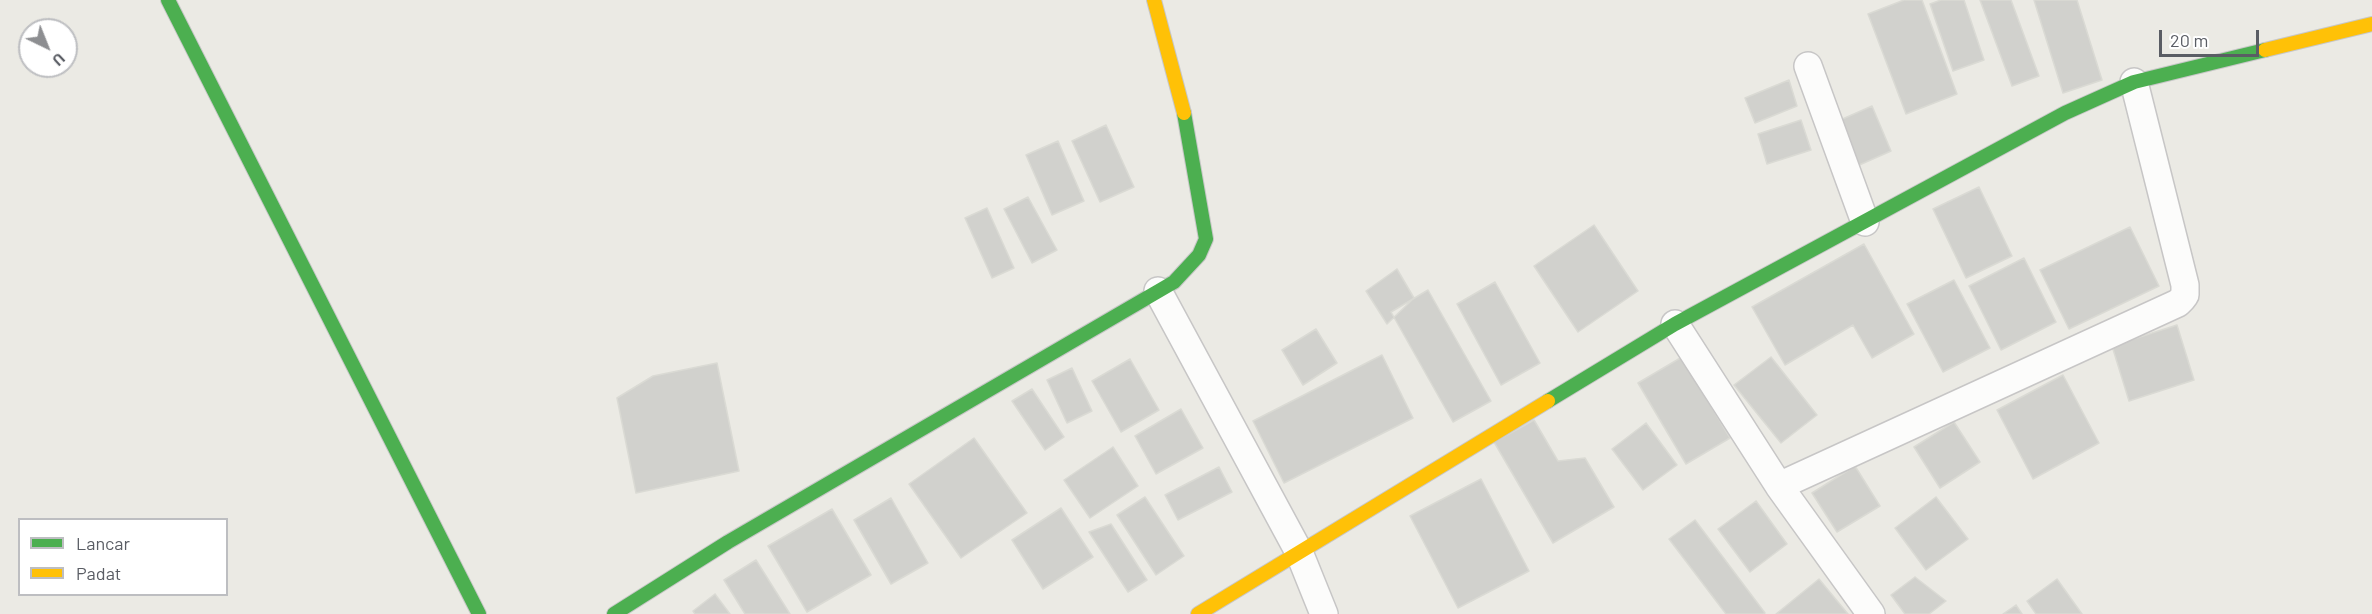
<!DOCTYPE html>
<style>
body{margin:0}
#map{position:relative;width:2372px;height:614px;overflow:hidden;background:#ebeae4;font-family:Barlow,sans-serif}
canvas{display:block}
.legend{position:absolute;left:18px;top:518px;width:210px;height:78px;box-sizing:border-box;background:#fff;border:2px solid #bdbec1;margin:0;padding:8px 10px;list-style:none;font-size:18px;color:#5a5d64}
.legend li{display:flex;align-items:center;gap:12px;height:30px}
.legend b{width:30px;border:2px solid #bdbec1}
.north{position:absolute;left:18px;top:18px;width:60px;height:60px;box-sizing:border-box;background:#fff;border:2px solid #bdbec1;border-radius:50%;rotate:137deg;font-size:16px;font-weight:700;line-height:24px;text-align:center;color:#5a5d64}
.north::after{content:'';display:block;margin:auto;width:21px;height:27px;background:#8d8e91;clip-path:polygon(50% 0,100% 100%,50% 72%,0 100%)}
.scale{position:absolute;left:2159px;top:30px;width:100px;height:27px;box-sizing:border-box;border:3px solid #5a5d64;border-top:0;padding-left:8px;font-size:18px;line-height:21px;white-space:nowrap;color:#5a5d64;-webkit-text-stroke:4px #fff;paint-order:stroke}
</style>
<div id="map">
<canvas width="2372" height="614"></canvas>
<ul class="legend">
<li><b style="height:8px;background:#4caf50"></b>Lancar</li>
<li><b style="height:8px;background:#ffc107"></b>Padat</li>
</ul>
<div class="north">U</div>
<div class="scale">20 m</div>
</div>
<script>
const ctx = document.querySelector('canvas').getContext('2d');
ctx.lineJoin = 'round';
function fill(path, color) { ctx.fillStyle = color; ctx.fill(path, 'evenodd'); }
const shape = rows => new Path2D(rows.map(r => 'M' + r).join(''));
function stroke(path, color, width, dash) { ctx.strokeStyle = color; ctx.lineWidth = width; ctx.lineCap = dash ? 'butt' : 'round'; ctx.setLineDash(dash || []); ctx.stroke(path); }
const building = shape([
 [1904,0,1922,0,1957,94,1906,114,1868,14,1904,0],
 [1941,0,1964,0,1984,60,1953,71,1930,4,1941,0],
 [1980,0,2011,0,2039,76,2012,86,1980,0],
 [2034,0,2077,0,2102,80,2063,93,2034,0],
 [1789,80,1797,106,1755,123,1745,98,1789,80],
 [1872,106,1891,151,1857,166,1838,121,1872,106],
 [1801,120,1811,150,1767,164,1758,134,1801,120],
 [1106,125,1134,187,1100,202,1072,141,1106,125],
 [1058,141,1084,201,1052,215,1026,155,1058,141],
 [1979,187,2012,256,1966,278,1933,209,1979,187],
 [1028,197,1057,250,1032,263,1004,209,1028,197],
 [987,208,1014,268,992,278,965,218,987,208],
 [1594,225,1638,291,1578,332,1534,266,1594,225],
 [2130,227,2159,286,2069,329,2040,270,2130,227],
 [1864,244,1914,334,1872,358,1853,325,1785,365,1752,307,1864,244],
 [2024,258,2056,322,2001,350,1969,286,2024,258],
 [1397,269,1414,298,1387,324,1366,291,1397,269],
 [1954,280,1990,348,1943,372,1907,304,1954,280],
 [1495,282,1540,363,1501,385,1457,304,1495,282],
 [1428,290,1491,401,1453,422,1391,312,1428,290],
 [2177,325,2194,380,2129,401,2112,346,2177,325],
 [1316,329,1337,363,1303,385,1282,350,1316,329],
 [1382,355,1413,418,1284,483,1253,421,1382,355],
 [1682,357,1730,438,1686,464,1638,383,1682,357],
 [1771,357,1817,415,1781,443,1734,385,1771,357],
 [1130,359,1159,410,1121,432,1092,381,1130,359],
 [717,363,739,471,636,493,617,398,653,376,717,363],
 [1072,368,1092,411,1067,423,1047,380,1072,368],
 [2063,375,2099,443,2033,479,1997,410,2063,375],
 [1032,389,1064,437,1045,450,1012,401,1032,389],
 [1181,409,1203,448,1156,474,1135,436,1181,409],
 [1534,420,1558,461,1585,458,1614,507,1553,543,1494,442,1534,420],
 [1954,422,1980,462,1940,488,1914,447,1954,422],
 [1646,423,1677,465,1643,490,1612,449,1646,423],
 [974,438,1027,513,961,558,909,484,974,438],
 [1113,447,1138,486,1090,518,1064,480,1113,447],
 [1855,466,1880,506,1837,532,1812,493,1855,466],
 [1219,467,1232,492,1178,520,1165,495,1219,467],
 [1481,479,1529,571,1458,608,1410,516,1481,479],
 [1145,497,1184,556,1156,575,1117,515,1145,497],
 [1936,497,1968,539,1926,570,1895,528,1936,497],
 [891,498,928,563,891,584,854,520,891,498],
 [1756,501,1787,544,1750,572,1718,529,1756,501],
 [1061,508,1093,557,1043,589,1012,540,1061,508],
 [832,509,871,575,807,612,768,546,832,509],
 [1695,520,1765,613,1763,614,1726,614,1669,539,1695,520],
 [1111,524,1147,580,1128,592,1089,532,1111,524],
 [756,560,790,614,745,614,724,580,756,560],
 [1915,577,1946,601,1929,614,1905,614,1891,595,1915,577],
 [1819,579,1848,614,1776,614,1819,579],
 [2057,579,2082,614,2036,614,2027,601,2057,579],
 [715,594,730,614,695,614,693,611,715,594],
 [2016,605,2022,614,2003,614,2016,605]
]);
fill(building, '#d1d1cd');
stroke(building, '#dadad4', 1.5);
const street = shape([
 [1808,66,1865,222],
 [1158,291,1299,552,1324,614],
 [1675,324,1779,486,1871,614],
 [1779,486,2178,303,2182,299,2185,295,2185,285,2134,82]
]);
const fast = shape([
 [168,0,479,614],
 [1548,401,1675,324,2065,113,2134,82,2265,50],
 [614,614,728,542,1174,282,1199,255,1206,239,1184,113]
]);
const slow = shape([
 [1154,0,1184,113],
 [2265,50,2372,24],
 [1198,614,1548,401]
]);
stroke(street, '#c7c6c6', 30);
stroke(fast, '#c7c7c7', 16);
stroke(slow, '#c7c7c7', 16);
stroke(street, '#fcfcfb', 27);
stroke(fast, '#4caf50', 14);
stroke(slow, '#ffc107', 14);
</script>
